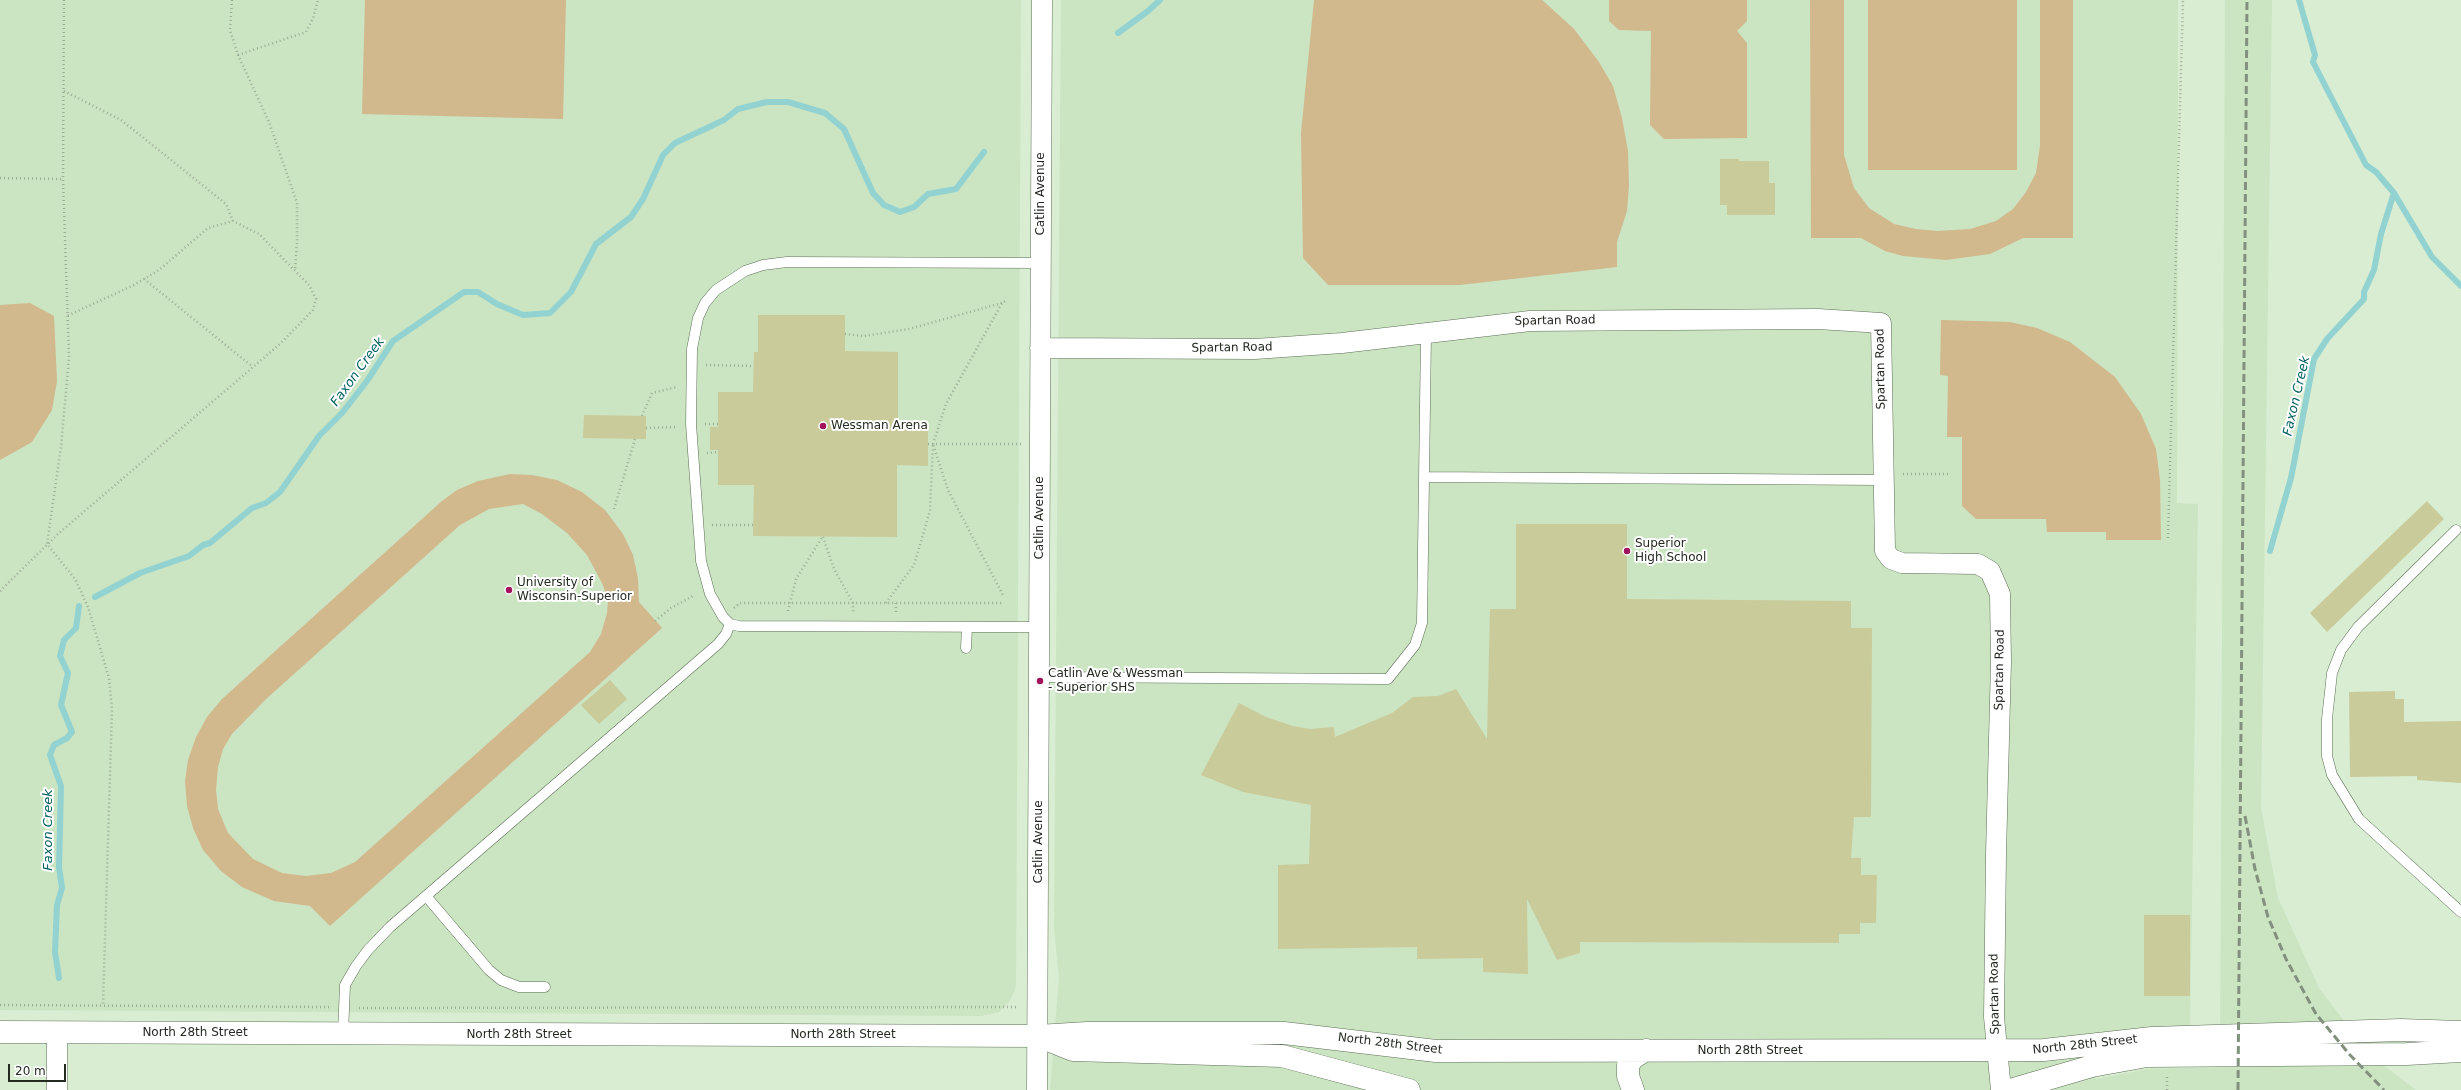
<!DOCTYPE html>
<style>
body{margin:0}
#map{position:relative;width:2461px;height:1090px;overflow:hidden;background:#d8edd1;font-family:"DejaVu Sans",sans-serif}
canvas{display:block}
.scale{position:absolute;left:8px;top:1064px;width:58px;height:18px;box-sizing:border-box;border:2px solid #232b20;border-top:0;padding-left:5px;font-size:12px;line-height:14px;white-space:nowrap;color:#232b20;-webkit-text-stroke:3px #fff;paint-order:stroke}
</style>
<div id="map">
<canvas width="2461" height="1090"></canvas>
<div class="scale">20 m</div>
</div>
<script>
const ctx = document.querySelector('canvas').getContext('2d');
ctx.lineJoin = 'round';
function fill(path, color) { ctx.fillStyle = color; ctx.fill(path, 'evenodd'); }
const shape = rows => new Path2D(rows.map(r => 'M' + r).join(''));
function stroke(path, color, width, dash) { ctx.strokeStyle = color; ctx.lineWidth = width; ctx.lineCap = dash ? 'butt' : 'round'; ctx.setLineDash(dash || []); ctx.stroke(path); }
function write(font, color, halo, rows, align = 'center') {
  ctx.font = font + ' "DejaVu Sans",sans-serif'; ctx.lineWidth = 4; ctx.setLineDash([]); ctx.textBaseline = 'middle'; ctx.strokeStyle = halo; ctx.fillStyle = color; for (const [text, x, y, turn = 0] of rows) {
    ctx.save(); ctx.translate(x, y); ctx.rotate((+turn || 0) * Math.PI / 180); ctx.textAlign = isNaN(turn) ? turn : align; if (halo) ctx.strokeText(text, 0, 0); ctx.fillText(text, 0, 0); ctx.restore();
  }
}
fill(shape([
 [0,0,1021,0,1016,982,1015,990,1009,1002,999,1012,982,1016,0,1010],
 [1061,0,2178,0,2177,503,2198,504,2190,1029,2096,1039,2096,1079,2147,1069,2220,1067,2225,0,2272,0,2261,808,2278,898,2319,988,2370,1055,2416,1090,1050,1090,1059,978,1054,928]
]), '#cbe4c2');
fill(shape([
 [365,0,566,0,563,119,362,114],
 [1314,0,1542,0,1551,8,1574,29,1599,62,1613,86,1622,118,1628,151,1629,185,1627,211,1617,242,1617,267,1460,285,1328,285,1303,258,1301,133],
 [1609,0,1747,0,1747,21,1737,31,1747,43,1747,138,1664,139,1650,125,1651,31,1619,30,1609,21],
 [1810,0,1844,0,1844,155,1854,188,1869,208,1894,224,1916,229,1937,231,1970,229,1996,221,2013,209,2026,192,2036,173,2040,146,2040,0,2073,0,2073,238,2023,238,1990,254,1946,260,1903,256,1885,251,1861,238,1811,238],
 [1868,0,2017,0,2017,170,1868,170],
 [30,303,54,316,57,381,52,410,32,442,0,460,0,305],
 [1941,320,2010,322,2037,328,2070,342,2115,377,2141,414,2156,449,2160,480,2161,540,2106,540,2106,532,2047,532,2046,519,1976,519,1962,506,1962,437,1947,437,1948,376,1940,375],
 [510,474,532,475,557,480,582,492,605,510,623,534,633,555,638,578,639,602,662,628,330,926,310,906,274,901,242,887,221,871,203,850,193,828,187,806,185,781,188,760,196,737,207,717,222,699,442,501,457,490,478,481],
 [523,504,542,514,567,533,587,555,603,585,608,601,607,613,601,634,590,652,355,862,331,873,306,876,282,873,253,859,228,833,218,809,216,790,218,767,223,749,232,734,265,700,460,525,489,509]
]), '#d2b88d');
stroke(shape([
 [2299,0,2315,55,2313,62,2366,165,2376,172,2394,193,2432,257,2461,286],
 [1118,33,1148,11,1160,0],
 [2270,551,2291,478,2314,359,2327,339,2364,299,2364,292,2374,270,2381,234,2394,193],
 [95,597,140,573,189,556,203,545,210,543,252,508,266,503,280,492,319,436,342,413,367,381,393,341,464,292,478,292,497,304,523,315,550,313,571,292,596,244,631,217,643,199,663,155,675,143,724,120,738,109,767,102,788,102,825,113,844,129,873,193,884,205,900,212,914,207,928,194,956,189,984,152],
 [59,978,55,952,57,905,62,888,59,867,61,786,50,755,54,745,67,738,72,732,61,705,68,673,60,656,64,640,76,628,79,606]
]), '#92d2d1', 6);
fill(shape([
 [1720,159,1739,159,1739,161,1769,161,1769,183,1775,183,1775,215,1727,215,1727,205,1720,205],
 [758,315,845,315,845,351,898,352,898,424,928,424,928,466,897,465,897,537,753,536,754,485,718,485,718,450,710,450,710,427,718,427,718,392,753,392,754,352,758,352],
 [584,415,646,416,646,439,583,438],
 [2427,501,2444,519,2327,632,2310,613],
 [1516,524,1627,524,1627,599,1851,601,1851,628,1872,628,1871,817,1854,817,1851,858,1861,858,1861,875,1877,875,1876,923,1860,923,1860,934,1839,934,1839,943,1580,942,1580,953,1557,960,1527,899,1528,974,1483,972,1483,958,1417,959,1417,947,1278,949,1278,865,1309,864,1311,805,1243,792,1201,775,1239,703,1266,717,1293,726,1310,729,1334,727,1335,737,1392,713,1413,697,1438,696,1456,689,1487,739,1490,609,1516,609],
 [610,680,627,699,599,724,581,705],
 [2395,691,2395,699,2404,699,2404,722,2461,721,2461,783,2417,780,2417,776,2350,777,2349,692],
 [2144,915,2190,915,2190,996,2144,996]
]), '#cacb9a');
const service = shape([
 [1424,477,1882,480],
 [2456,530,2358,627,2341,650,2332,673,2327,719,2327,756,2332,775,2359,819,2461,912],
 [1040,627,739,626,730,624,723,617,710,594,701,561,691,424,692,349,698,318,705,303,716,290,745,271,763,265,787,262,1041,263],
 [966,648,967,627],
 [1040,677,1388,679,1415,645,1422,623,1426,334],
 [426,896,489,970,501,980,519,987,545,987],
 [343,1034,345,985,356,966,368,950,390,927,718,644,726,634,730,624]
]);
const minor = shape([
 [1040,348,1255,349,1342,343,1530,321,1818,319,1881,323,1885,551,1891,559,1902,563,1978,564,1990,571,2000,594,2001,662,1996,854,1994,1017,2001,1090],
 [57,1033,57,1090],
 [1037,1090,1042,0]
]);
const secondary = shape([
 [0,1032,1038,1036,1087,1033,1284,1033,1436,1051,2044,1050,2152,1038,2401,1030,2461,1032],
 [1043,1038,1073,1050,1282,1056,1409,1090],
 [1633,1090,1628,1076,1628,1065,1633,1058,1646,1050],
 [2010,1090,2092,1066,2147,1056,2407,1054,2461,1051]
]);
stroke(service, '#5d6f56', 11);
stroke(minor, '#5d6f56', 21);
stroke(secondary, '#5d6f56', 23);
stroke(shape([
 [64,0,63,179,69,358,61,447,47,544,75,579,88,607,109,678,112,709,103,1005],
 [232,0,230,30,238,55,269,122,297,203,297,243,295,270],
 [238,55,306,32,313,18,318,0],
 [64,91,121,120,226,204,233,221],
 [0,178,63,179],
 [144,279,253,367],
 [845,334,864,336,909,329,1002,303],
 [706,365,754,366],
 [642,416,652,393,677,387],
 [705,424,719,424],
 [646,428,678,427],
 [928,444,1021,444],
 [933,444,946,404,1002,303,1007,300],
 [707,453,718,452],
 [1903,474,1950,474],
 [614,509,635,439],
 [712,525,753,525],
 [823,537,834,569,853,603,853,613],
 [2168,538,2183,0],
 [0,591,59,533,280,344,313,310,316,299,309,285,259,234,233,221,208,228,159,270,134,285,67,316],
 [886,603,914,565,922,538,930,510,933,444,948,490,1004,597],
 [896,603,896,613],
 [734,608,740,603,1004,603],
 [788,611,796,579,823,536],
 [655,621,671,608,695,595],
 [0,1005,330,1007],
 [359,1008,1018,1007],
 [2167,1090,2167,1076]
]), '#9cad97', 2.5, [1, 3]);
stroke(service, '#fff', 10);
stroke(minor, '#fff', 20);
stroke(secondary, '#fff', 22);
stroke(shape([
 [2245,816,2255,869,2268,917,2286,959,2316,1014,2350,1055,2384,1090],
 [2238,1090,2247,0]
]), '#82917d', 3, [8, 4]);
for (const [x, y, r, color] of [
 [823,426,4,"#a1145d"],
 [1627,551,4,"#a1145d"],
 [509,590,4,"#a1145d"],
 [1040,681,4,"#a1145d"]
]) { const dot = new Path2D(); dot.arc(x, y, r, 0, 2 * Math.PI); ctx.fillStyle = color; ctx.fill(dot); stroke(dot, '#fff', 1.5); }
write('12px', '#232b20', '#fff', [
 ["Catlin Avenue",1041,194,-90],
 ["Spartan Road",1555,321,-1],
 ["Spartan Road",1232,348,-1],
 ["Spartan Road",1881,369,-91],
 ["Catlin Avenue",1040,518,-90],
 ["Spartan Road",2000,670,-89],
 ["Catlin Avenue",1039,842,-90],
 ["Spartan Road",1995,994,-91],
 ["North 28th Street",195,1033],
 ["North 28th Street",519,1035],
 ["North 28th Street",843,1035],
 ["North 28th Street",1390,1044,7],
 ["North 28th Street",2085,1045,-6],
 ["North 28th Street",1750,1051]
]);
write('12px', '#232b20', '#fff', [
 ["Wessman Arena",831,426],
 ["Superior",1635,544],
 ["High School",1635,558],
 ["University of",517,583],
 ["Wisconsin-Superior",517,597],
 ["Catlin Ave & Wessman",1048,674],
 ["- Superior SHS",1048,688]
], 'left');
write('italic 13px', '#016160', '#fff', [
 ["Faxon Creek",358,372,-54],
 ["Faxon Creek",2297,396,-77],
 ["Faxon Creek",49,830,-90]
]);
</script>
